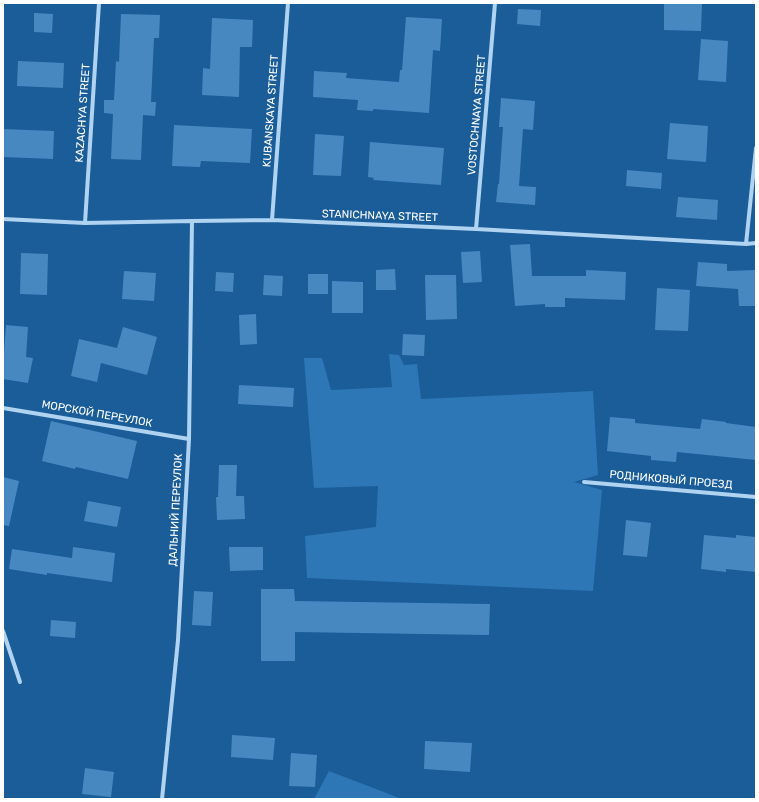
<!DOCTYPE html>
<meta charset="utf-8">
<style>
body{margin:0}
#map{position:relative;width:759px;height:802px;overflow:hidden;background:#1a5d99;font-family:Rubik,sans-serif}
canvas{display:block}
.frame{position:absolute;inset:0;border:4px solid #fff;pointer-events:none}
</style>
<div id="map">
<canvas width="759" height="802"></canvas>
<div class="frame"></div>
</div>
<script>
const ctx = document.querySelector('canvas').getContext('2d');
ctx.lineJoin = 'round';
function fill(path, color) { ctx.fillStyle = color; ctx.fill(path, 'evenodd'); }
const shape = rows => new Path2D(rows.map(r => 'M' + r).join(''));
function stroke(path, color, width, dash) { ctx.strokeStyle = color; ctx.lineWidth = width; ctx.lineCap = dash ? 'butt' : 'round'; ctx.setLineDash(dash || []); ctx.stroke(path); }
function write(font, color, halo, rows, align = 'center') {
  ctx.font = font + ' Rubik,sans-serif'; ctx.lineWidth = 4; ctx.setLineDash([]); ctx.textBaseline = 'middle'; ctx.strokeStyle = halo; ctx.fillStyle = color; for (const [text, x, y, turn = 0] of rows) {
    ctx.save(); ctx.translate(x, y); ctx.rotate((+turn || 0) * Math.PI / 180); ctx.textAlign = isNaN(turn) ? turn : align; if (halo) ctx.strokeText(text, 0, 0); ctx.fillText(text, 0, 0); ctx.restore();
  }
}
fill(shape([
 [389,354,399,355,404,365,417,364,421,399,593,391,598,475,574,482,602,490,593,591,307,578,305,536,376,527,378,486,314,488,304,358,322,358,331,390,392,387],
 [329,771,402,799,314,799]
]), '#2d77b6');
fill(shape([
 [664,3,702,3,701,31,664,30],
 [518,9,541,10,540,26,517,24],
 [34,13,53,14,52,33,34,32],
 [121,14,160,15,159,38,154,38,151,102,156,102,155,116,143,115,141,160,111,159,113,114,104,113,104,100,114,100,116,61,119,62],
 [406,17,442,19,440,51,433,50,429,113,373,109,373,111,357,110,358,100,313,97,314,71,347,73,346,78,399,82,400,70,402,70],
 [212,18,253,20,252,47,240,47,239,97,202,95,203,68,210,69],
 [701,39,728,41,726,82,698,80],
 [18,61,64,63,63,88,17,86],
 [501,98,535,101,533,130,523,129,519,186,536,187,535,205,496,202,498,184,499,184,503,127,499,127],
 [670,123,708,126,706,162,667,159],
 [174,125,252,129,250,163,201,161,200,167,172,166],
 [3,129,54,131,53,159,3,157],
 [315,134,344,136,341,176,313,175],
 [370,142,444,148,441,185,373,180,374,178,368,177],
 [627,170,662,173,661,189,626,186],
 [678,197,718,200,717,220,676,217],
 [530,244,532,276,586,276,586,270,626,272,625,300,565,298,565,307,545,307,545,304,515,306,510,245],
 [480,251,482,282,463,283,461,252],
 [21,253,48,254,47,295,20,294],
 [698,262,727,264,727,271,756,270,756,306,739,306,738,289,696,286],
 [395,269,396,290,376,290,376,270],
 [124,271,156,273,154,301,122,299],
 [216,272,234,273,233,292,215,291],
 [308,274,328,274,328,294,308,294],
 [264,275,283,276,282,296,263,295],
 [425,275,456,275,457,319,426,320],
 [332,281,363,282,363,313,332,313],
 [657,288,690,290,688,331,655,330],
 [256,314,257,344,240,345,239,315],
 [6,325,28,327,26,357,33,358,28,383,3,379,3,352,4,353],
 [123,327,157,337,147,375,101,363,97,382,71,376,79,339,117,348],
 [403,334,425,335,424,356,402,355],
 [239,385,294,388,293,407,238,404],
 [610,417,635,419,635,423,700,429,702,419,726,422,726,423,756,427,756,460,677,452,676,462,651,460,651,456,607,451],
 [51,421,137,441,128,479,76,467,75,469,42,461],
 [219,465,237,465,236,496,244,496,245,519,217,520,216,497,218,497],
 [3,477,19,481,9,526,3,525],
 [88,501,121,507,117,527,84,521],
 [626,520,651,523,647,557,623,555],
 [704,535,736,538,736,535,756,537,756,572,726,569,726,572,701,569],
 [73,547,115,553,112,582,47,573,47,575,9,569,12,549,72,558],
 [229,547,263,547,263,570,230,571],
 [261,589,294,589,295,601,490,604,489,635,295,632,295,661,261,661],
 [194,591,213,592,211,626,192,625],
 [51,620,76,622,75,638,50,636],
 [232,735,275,738,273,760,231,757],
 [425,741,472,743,470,772,424,769],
 [291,753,317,755,315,787,289,786],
 [85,768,114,772,111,797,82,794]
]), '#4788c1');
stroke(shape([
 [3,219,85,223,192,221,272,220,476,229,746,244,756,243],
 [272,220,288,3],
 [85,223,99,3],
 [476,229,495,3],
 [746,244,756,148],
 [3,408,189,439],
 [584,482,756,497],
 [3,631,20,682],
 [162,799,178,640,189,439,192,221]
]), '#afd3f1', 4);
write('11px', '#fff', '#1a5d99', [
 ["KUBANSKAYA STREET",271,111,-86],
 ["KAZACHYA STREET",83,113,-86],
 ["VOSTOCHNAYA STREET",477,115,-85],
 ["STANICHNAYA STREET",380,216,2],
 ["МОРСКОЙ ПЕРЕУЛОК",97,414,10],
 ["РОДНИКОВЫЙ ПРОЕЗД",671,480,5],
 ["ДАЛЬНИЙ ПЕРЕУЛОК",176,510,-87]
]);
</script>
